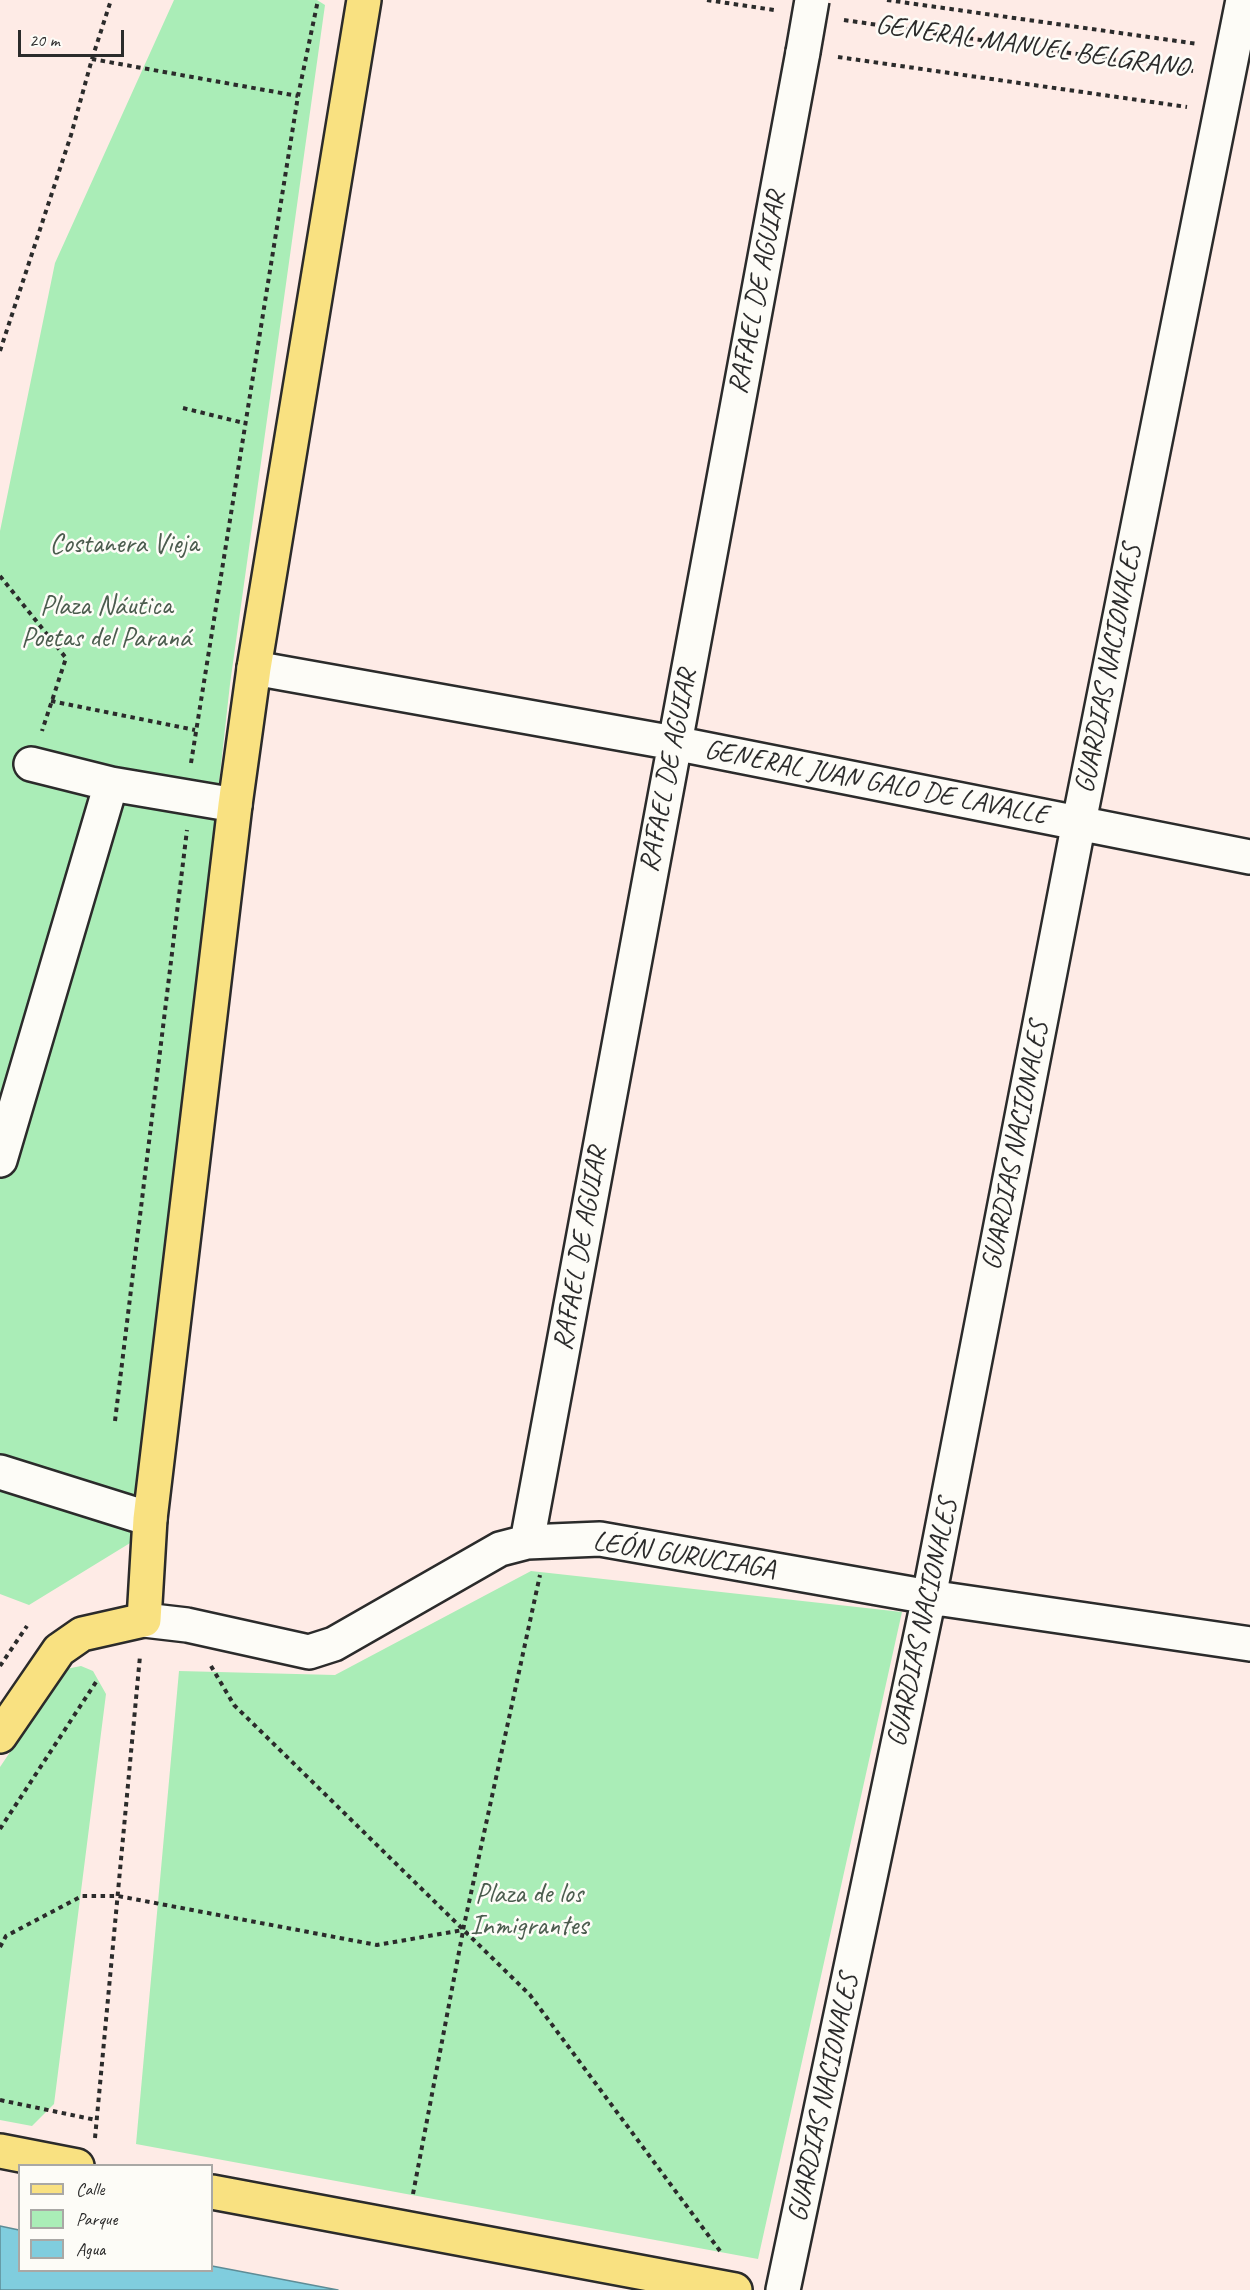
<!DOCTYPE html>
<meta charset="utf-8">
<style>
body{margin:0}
#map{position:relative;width:1250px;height:2290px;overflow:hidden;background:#feebe6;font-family:Caveat,sans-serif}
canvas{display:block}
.legend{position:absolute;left:18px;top:2164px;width:195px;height:108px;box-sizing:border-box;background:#fdfcf7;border:2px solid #a9a8a5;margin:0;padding:8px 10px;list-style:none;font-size:18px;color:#2b2b2b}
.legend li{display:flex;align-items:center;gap:12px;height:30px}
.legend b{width:30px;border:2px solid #a9a8a5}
.scale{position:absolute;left:18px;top:30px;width:106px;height:27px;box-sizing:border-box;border:3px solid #2b2b2b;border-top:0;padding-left:8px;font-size:18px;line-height:21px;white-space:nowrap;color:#2b2b2b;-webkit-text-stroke:4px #fdfcf7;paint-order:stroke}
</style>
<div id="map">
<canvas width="1250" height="2290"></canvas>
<ul class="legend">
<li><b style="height:8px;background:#f9e181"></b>Calle</li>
<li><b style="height:16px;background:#aaedb7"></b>Parque</li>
<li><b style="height:16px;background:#80cdde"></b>Agua</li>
</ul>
<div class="scale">20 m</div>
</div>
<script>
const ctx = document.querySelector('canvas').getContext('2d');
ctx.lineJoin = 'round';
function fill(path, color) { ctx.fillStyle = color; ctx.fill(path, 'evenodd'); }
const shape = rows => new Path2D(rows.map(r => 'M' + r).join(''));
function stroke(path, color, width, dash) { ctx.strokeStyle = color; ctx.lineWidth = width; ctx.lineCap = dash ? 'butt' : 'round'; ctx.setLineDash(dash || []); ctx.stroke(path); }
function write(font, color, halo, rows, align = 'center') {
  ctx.font = font + ' Caveat,sans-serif'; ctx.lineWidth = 5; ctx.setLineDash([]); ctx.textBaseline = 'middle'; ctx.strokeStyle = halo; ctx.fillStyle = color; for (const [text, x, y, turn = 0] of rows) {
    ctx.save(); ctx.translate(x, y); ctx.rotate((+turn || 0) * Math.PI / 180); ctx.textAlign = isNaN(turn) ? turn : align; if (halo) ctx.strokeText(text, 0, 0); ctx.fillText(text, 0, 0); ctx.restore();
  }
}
fill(shape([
 [174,0,317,0,325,5,230,684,135,1540,29,1605,0,1594,0,531,55,263],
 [531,1571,902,1612,758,2259,136,2144,179,1671,335,1675],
 [81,1666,93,1671,106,1694,54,2104,32,2126,0,2120,0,1767,66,1669]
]), '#aaedb7');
const water = shape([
 [0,2226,19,2230,20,2270,212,2270,212,2266,338,2290,0,2290,0,2226]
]);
fill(water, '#80cdde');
stroke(water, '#5e8c96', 1.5);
const minor = shape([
 [254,668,674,743,1250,857],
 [31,764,111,784,235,805],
 [0,1160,111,784],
 [0,1472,150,1519],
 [527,1542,803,52],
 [144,1620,187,1625,309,1652,334,1644,500,1549,527,1542,600,1539,929,1597,1250,1644],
 [783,2290,929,1597,1079,822,1243,0]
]);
const major = shape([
 [0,1736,59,1650,82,1634,144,1620,150,1519,235,805,254,668,364,0],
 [0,2151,77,2166],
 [212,2192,735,2290]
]);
stroke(minor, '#2b2b2b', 38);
stroke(major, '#2b2b2b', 38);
stroke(shape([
 [707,0,774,10],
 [887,0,1198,44],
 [844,20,1193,71],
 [838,57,1187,107],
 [92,59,111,0],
 [0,351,71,135,92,59,298,96],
 [183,408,244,423],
 [0,576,66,658,42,731],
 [51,701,195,730],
 [191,763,298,96,318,0],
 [115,1421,187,830],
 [0,1666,27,1626],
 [211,1666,234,1705,530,1995,720,2251],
 [0,1829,96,1682],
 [0,1947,6,1936,82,1896,118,1896,377,1945,463,1930,540,1575],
 [0,2100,96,2120],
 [95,2138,140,1656],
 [413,2194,463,1931]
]), '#2b2b2b', 4, [4.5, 4.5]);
stroke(minor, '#fdfcf7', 33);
stroke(major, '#f9e181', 33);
const minorBridge = shape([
 [803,52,812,0]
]);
stroke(minorBridge, '#2b2b2b', 38, []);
stroke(minorBridge, '#fdfcf7', 33);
write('28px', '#2b2b2b', '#fdfcf7', [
 ["GENERAL MANUEL BELGRANO",1032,47,8],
 ["RAFAEL DE AGUIAR",758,293,-79],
 ["GUARDIAS NACIONALES",1109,669,-79],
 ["RAFAEL DE AGUIAR",669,771,-79],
 ["GENERAL JUAN GALO DE LAVALLE",876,783,11],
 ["GUARDIAS NACIONALES",1016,1146,-79],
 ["RAFAEL DE AGUIAR",581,1249,-80],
 ["LEÓN GURUCIAGA",684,1556,9],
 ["GUARDIAS NACIONALES",923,1623,-78],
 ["GUARDIAS NACIONALES",824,2098,-78]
]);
write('28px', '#4b5c4e', '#fdfcf7', [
 ["Costanera Vieja",124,545],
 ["Plaza Náutica",106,607],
 ["Poetas del Paraná",106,639],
 ["Plaza de los",529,1895],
 ["Inmigrantes",529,1927]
]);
</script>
